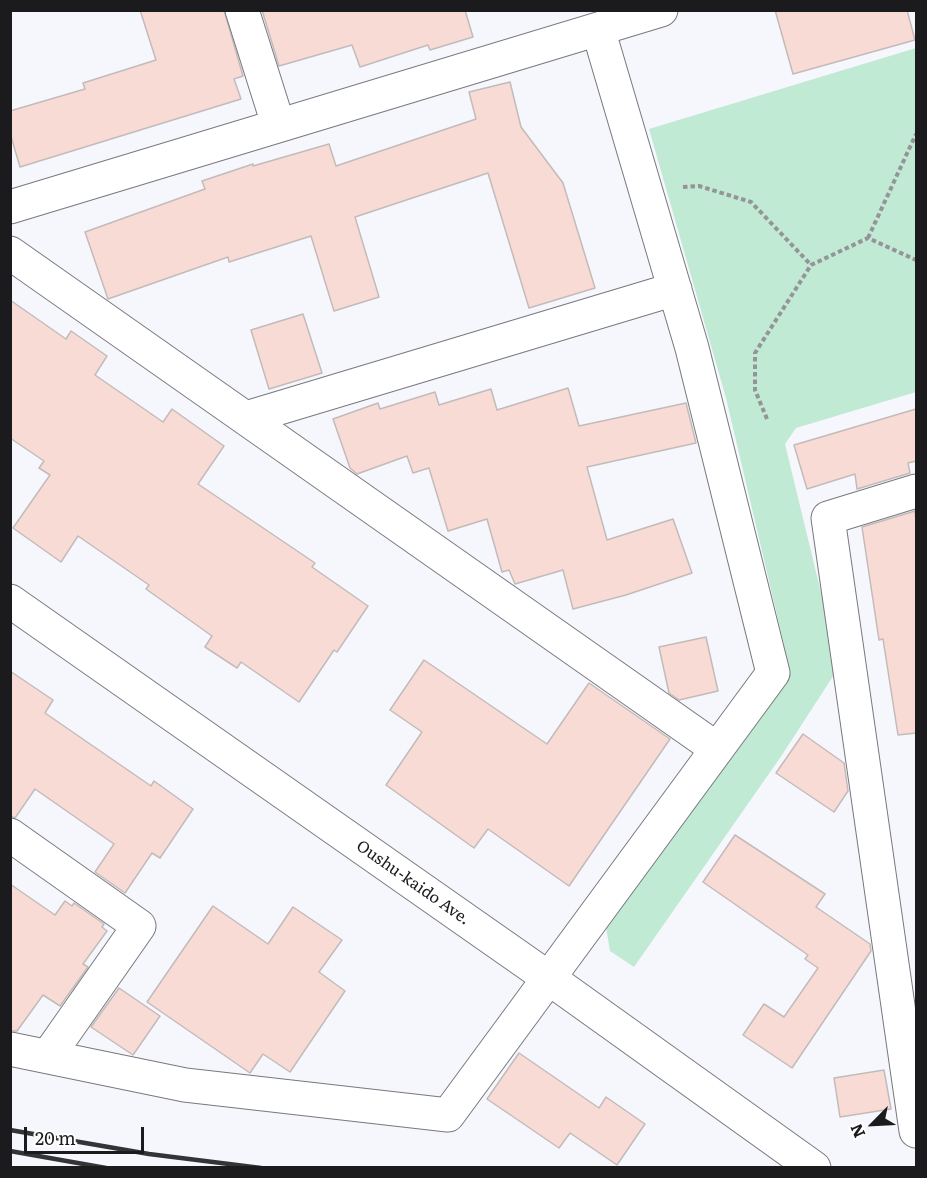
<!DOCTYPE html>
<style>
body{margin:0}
#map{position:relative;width:927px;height:1178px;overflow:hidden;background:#f6f6fd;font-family:Literata,serif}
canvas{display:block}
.frame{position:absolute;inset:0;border:12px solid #1b1b1e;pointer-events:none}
.north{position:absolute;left:843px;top:1094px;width:60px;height:60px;-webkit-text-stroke:4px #fff;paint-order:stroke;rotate:246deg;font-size:16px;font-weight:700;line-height:24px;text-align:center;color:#1b1b1e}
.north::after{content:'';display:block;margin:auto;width:21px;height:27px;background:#1b1b1e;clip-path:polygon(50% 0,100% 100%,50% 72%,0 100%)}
.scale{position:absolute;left:24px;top:1127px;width:120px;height:27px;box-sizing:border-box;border:3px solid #1b1b1e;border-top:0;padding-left:8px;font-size:18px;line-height:21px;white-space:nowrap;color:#1b1b1e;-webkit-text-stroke:4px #fff;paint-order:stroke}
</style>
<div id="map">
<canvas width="927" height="1178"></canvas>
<div class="frame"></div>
<div class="north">N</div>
<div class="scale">20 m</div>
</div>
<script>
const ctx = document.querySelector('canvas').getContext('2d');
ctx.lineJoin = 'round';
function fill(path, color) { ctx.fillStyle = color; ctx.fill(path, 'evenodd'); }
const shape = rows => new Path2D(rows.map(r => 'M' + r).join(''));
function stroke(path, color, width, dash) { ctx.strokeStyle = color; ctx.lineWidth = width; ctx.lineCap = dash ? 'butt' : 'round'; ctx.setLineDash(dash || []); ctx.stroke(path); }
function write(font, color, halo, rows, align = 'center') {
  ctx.font = font + ' Literata,serif'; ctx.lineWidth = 4.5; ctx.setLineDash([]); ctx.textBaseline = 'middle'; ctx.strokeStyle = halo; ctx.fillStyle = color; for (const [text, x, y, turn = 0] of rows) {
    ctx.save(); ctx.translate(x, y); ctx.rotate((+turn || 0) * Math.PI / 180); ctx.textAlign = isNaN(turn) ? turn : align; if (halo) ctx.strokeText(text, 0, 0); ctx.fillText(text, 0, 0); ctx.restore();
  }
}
fill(shape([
 [916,48,916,392,796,428,785,444,839,667,782,755,634,967,610,951,606,927,789,666,726,398,649,129]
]), '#c0ead3');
const building = shape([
 [140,10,224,10,243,76,234,79,241,99,20,167,10,133,10,111,85,89,83,83,156,60,140,10],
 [262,10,465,10,473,37,430,50,428,45,360,67,352,45,279,66,262,10],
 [775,10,907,10,915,40,793,74,775,10],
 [510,82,521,127,563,183,595,288,529,308,488,173,355,217,379,297,334,311,311,236,229,262,228,257,108,299,85,232,205,189,202,181,253,164,253,166,329,144,336,166,476,119,469,92,510,82],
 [10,300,66,339,71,331,107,356,95,375,163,422,172,409,224,446,198,484,315,563,312,567,368,606,337,652,334,650,299,702,241,662,237,668,205,647,212,636,146,589,149,585,78,536,61,562,13,528,50,475,39,468,44,461,10,438,10,300],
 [303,314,322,373,269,389,251,330,303,314],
 [568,388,579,426,686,403,696,443,587,467,607,540,673,519,692,573,626,595,573,609,563,570,515,584,509,570,502,572,487,519,448,531,429,468,413,473,407,456,357,474,350,468,333,419,378,403,380,409,435,392,439,405,491,389,497,410,568,388],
 [916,409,916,461,908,463,910,473,857,489,855,474,807,489,794,445,916,409],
 [915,511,916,524,916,733,898,735,883,639,879,640,862,527,915,511],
 [706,637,718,691,679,700,669,693,659,647,706,637],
 [424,660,547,744,589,683,670,739,569,886,488,829,474,848,386,785,422,732,390,710,424,660],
 [10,671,53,700,45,713,151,786,154,781,193,809,160,858,152,853,125,893,95,872,114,844,35,789,15,818,10,816,10,671],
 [803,734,844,763,848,791,834,812,776,773,803,734],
 [735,835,825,894,816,907,870,944,871,951,792,1068,743,1035,764,1004,784,1017,818,968,805,959,808,955,703,882,735,835],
 [10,884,55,915,65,901,72,906,74,903,104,924,102,927,107,931,83,964,88,967,60,1006,43,995,17,1031,10,1031,10,884],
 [213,906,268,944,293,907,342,940,319,972,345,991,290,1072,263,1054,250,1073,147,1002,213,906],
 [119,988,160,1016,133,1055,91,1027,119,988],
 [519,1053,599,1108,606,1097,645,1124,617,1165,570,1133,559,1148,487,1099,519,1053],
 [884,1070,891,1109,840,1117,834,1078,884,1070]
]);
fill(building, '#f9dbd6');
stroke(building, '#c3bbba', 1.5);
const street = shape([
 [242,10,278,124],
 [10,207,661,10],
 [10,253,717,749],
 [246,418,675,289],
 [916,491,828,518,916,1131],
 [10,835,139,926,48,1056],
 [10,1049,185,1085,448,1115,773,673,692,348,598,29]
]);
const secondary = shape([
 [10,601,550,979,814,1168]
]);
stroke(street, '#78797f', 35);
stroke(secondary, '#78797f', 35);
stroke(shape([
 [683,187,699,186,751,202,811,265],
 [868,238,916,134],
 [767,419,755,390,755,353,811,265,868,238,916,260]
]), '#949499', 4, [4.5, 3]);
stroke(street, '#fff', 33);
stroke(secondary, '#fff', 33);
stroke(shape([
 [10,1130,149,1154,261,1168],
 [10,1151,106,1168]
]), '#343437', 4.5);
write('16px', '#1b1b1e', '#fff', [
 ["Oushu-kaido Ave.",413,883,35]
]);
</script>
